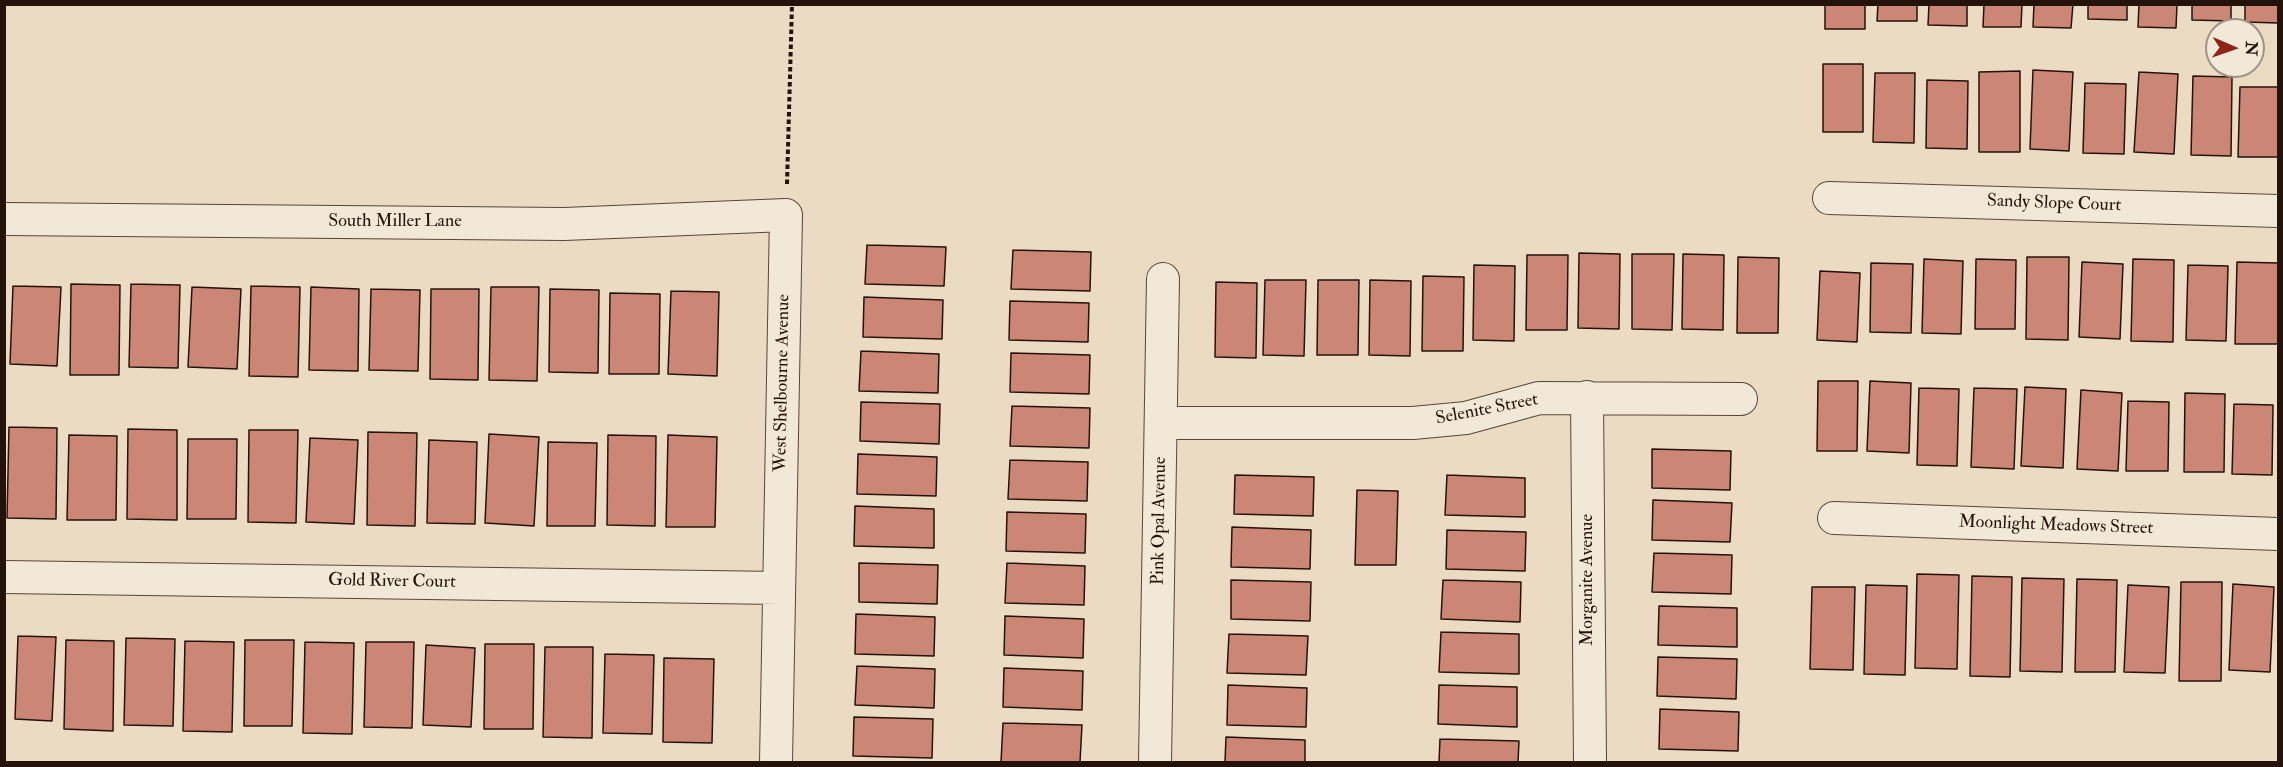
<!DOCTYPE html>
<style>
body{margin:0}
#map{position:relative;width:2283px;height:767px;overflow:hidden;background:#ebdbc2;font-family:"IM FELL Double Pica",serif}
canvas{display:block}
.frame{position:absolute;inset:0;border:6px solid #24130b;pointer-events:none}
.north{position:absolute;left:2205px;top:18px;width:60px;height:60px;box-sizing:border-box;background:#f2e8d7;border:2px solid #a09385;border-radius:50%;rotate:92deg;font-size:16px;font-weight:700;line-height:24px;text-align:center;color:#24130b}
.north::after{content:'';display:block;margin:auto;width:21px;height:27px;background:#8f2418;clip-path:polygon(50% 0,100% 100%,50% 72%,0 100%)}
</style>
<div id="map">
<canvas width="2283" height="767"></canvas>
<div class="frame"></div>
<div class="north">N</div>
</div>
<script>
const ctx = document.querySelector('canvas').getContext('2d');
ctx.lineJoin = 'round';
function fill(path, color) { ctx.fillStyle = color; ctx.fill(path, 'evenodd'); }
const shape = rows => new Path2D(rows.map(r => 'M' + r).join(''));
function stroke(path, color, width, dash) { ctx.strokeStyle = color; ctx.lineWidth = width; ctx.lineCap = dash ? 'butt' : 'round'; ctx.setLineDash(dash || []); ctx.stroke(path); }
function write(font, color, halo, rows, align = 'center') {
  ctx.font = font + ' "IM FELL Double Pica",serif'; ctx.lineWidth = 4.5; ctx.setLineDash([]); ctx.textBaseline = 'middle'; ctx.strokeStyle = halo; ctx.fillStyle = color; for (const [text, x, y, turn = 0] of rows) {
    ctx.save(); ctx.translate(x, y); ctx.rotate((+turn || 0) * Math.PI / 180); ctx.textAlign = isNaN(turn) ? turn : align; if (halo) ctx.strokeText(text, 0, 0); ctx.fillText(text, 0, 0); ctx.restore();
  }
}
const building = shape([
 [1825,4,1865,4,1865,29,1825,29,1825,4],
 [1878,4,1917,4,1917,21,1877,21,1878,4],
 [1929,4,1967,4,1967,26,1928,25,1929,4],
 [1984,4,2022,4,2021,27,1983,27,1984,4],
 [2034,4,2073,4,2071,28,2033,27,2034,4],
 [2088,4,2127,4,2127,20,2088,19,2088,4],
 [2139,4,2177,4,2176,28,2138,27,2139,4],
 [2192,4,2231,4,2231,21,2192,20,2192,4],
 [2245,4,2278,4,2278,23,2245,22,2245,4],
 [1823,64,1863,64,1863,132,1823,132,1823,64],
 [2033,70,2073,72,2069,151,2030,149,2033,70],
 [2020,71,2020,152,1979,152,1979,72,2020,71],
 [2139,72,2178,74,2174,154,2134,152,2139,72],
 [1875,73,1915,73,1914,143,1873,142,1875,73],
 [2193,76,2232,77,2231,156,2191,155,2193,76],
 [1927,80,1968,81,1967,149,1926,148,1927,80],
 [2085,83,2126,84,2124,154,2083,153,2085,83],
 [2240,87,2278,87,2278,157,2238,157,2240,87],
 [867,245,946,247,944,286,865,284,867,245],
 [1013,250,1091,252,1090,291,1011,289,1013,250],
 [1579,253,1620,254,1619,329,1578,328,1579,253],
 [1632,254,1674,254,1672,330,1632,329,1632,254],
 [1683,254,1724,255,1723,330,1682,329,1683,254],
 [1527,255,1568,255,1567,330,1526,330,1527,255],
 [1738,257,1779,258,1778,333,1737,333,1738,257],
 [2027,257,2069,257,2068,340,2026,339,2027,257],
 [1924,259,1963,261,1961,334,1922,333,1924,259],
 [1976,259,2016,260,2015,329,1975,329,1976,259],
 [2133,259,2174,260,2173,342,2131,341,2133,259],
 [2082,262,2123,264,2120,339,2079,337,2082,262],
 [2237,262,2278,263,2278,344,2235,344,2237,262],
 [1871,263,1913,264,1911,333,1870,332,1871,263],
 [1474,265,1515,266,1514,341,1473,340,1474,265],
 [2188,265,2228,266,2226,341,2186,340,2188,265],
 [1820,271,1860,273,1857,342,1817,340,1820,271],
 [1423,276,1464,277,1463,351,1422,351,1423,276],
 [1265,280,1306,280,1304,356,1263,355,1265,280],
 [1318,280,1359,280,1358,355,1317,355,1318,280],
 [1370,280,1411,281,1410,356,1369,355,1370,280],
 [1216,282,1257,283,1256,358,1215,357,1216,282],
 [71,284,120,285,119,375,70,375,71,284],
 [131,284,180,285,178,368,129,367,131,284],
 [13,286,61,287,57,366,10,364,13,286],
 [251,286,300,287,298,377,249,376,251,286],
 [192,287,241,289,237,369,188,367,192,287],
 [311,287,359,289,358,371,309,370,311,287],
 [491,287,539,287,537,381,489,380,491,287],
 [371,289,420,290,418,371,369,370,371,289],
 [431,289,479,289,478,380,430,379,431,289],
 [550,289,599,290,598,373,549,372,550,289],
 [671,291,719,292,717,376,668,374,671,291],
 [610,293,660,294,659,374,609,374,610,293],
 [864,297,943,300,942,339,863,337,864,297],
 [1010,301,1089,303,1088,342,1009,340,1010,301],
 [861,351,939,354,938,393,859,391,861,351],
 [1011,353,1090,355,1089,394,1010,392,1011,353],
 [1818,381,1858,381,1857,451,1817,451,1818,381],
 [1870,381,1911,383,1909,453,1867,451,1870,381],
 [2025,387,2066,389,2063,468,2021,466,2025,387],
 [1919,388,1959,389,1957,466,1917,465,1919,388],
 [1974,388,2017,389,2014,469,1971,467,1974,388],
 [2081,390,2122,393,2118,471,2077,469,2081,390],
 [2185,393,2225,394,2224,472,2184,472,2185,393],
 [2128,401,2169,402,2168,471,2126,471,2128,401],
 [861,402,940,404,939,444,860,441,861,402],
 [2234,404,2273,405,2272,475,2232,474,2234,404],
 [1012,406,1090,408,1089,448,1010,446,1012,406],
 [9,427,57,428,56,519,7,518,9,427],
 [128,429,177,430,177,520,127,519,128,429],
 [249,430,298,430,296,523,248,522,249,430],
 [368,432,417,433,415,526,367,525,368,432],
 [489,434,539,437,534,526,485,523,489,434],
 [69,435,117,436,116,520,67,520,69,435],
 [608,435,656,436,655,526,607,525,608,435],
 [668,435,717,437,715,527,666,527,668,435],
 [310,438,358,440,354,524,306,522,310,438],
 [188,439,237,439,236,519,187,519,188,439],
 [429,440,477,442,475,524,427,523,429,440],
 [548,442,597,443,595,526,547,526,548,442],
 [1652,449,1731,451,1730,490,1652,488,1652,449],
 [858,454,937,457,936,496,857,494,858,454],
 [1010,460,1088,462,1087,501,1008,499,1010,460],
 [1235,475,1314,477,1313,516,1234,514,1235,475],
 [1447,475,1525,478,1525,517,1445,515,1447,475],
 [1357,490,1398,491,1396,565,1355,565,1357,490],
 [1653,500,1732,503,1730,542,1652,540,1653,500],
 [855,506,934,509,934,548,854,546,855,506],
 [1007,512,1086,514,1085,553,1006,551,1007,512],
 [1232,527,1311,530,1310,569,1231,567,1232,527],
 [1447,530,1526,532,1525,571,1446,569,1447,530],
 [1654,553,1732,555,1731,594,1652,592,1654,553],
 [859,563,938,565,937,604,859,602,859,563],
 [1007,563,1085,566,1084,605,1005,603,1007,563],
 [1917,574,1959,575,1957,669,1915,668,1917,574],
 [1972,576,2012,577,2010,677,1970,676,1972,576],
 [2022,578,2064,579,2062,672,2020,671,2022,578],
 [2077,579,2117,580,2115,672,2075,672,2077,579],
 [1231,580,1311,582,1310,621,1231,619,1231,580],
 [1443,580,1521,582,1520,622,1441,619,1443,580],
 [2181,582,2222,582,2221,681,2179,681,2181,582],
 [2233,584,2274,587,2270,672,2229,670,2233,584],
 [1866,585,1907,586,1905,675,1864,674,1866,585],
 [2128,585,2169,587,2165,673,2124,672,2128,585],
 [1812,587,1855,587,1853,670,1810,669,1812,587],
 [1659,606,1737,608,1737,647,1658,645,1659,606],
 [856,614,935,617,934,656,855,654,856,614],
 [1005,616,1084,619,1083,658,1004,655,1005,616],
 [1441,632,1519,634,1519,674,1439,672,1441,632],
 [1229,634,1308,636,1306,675,1227,673,1229,634],
 [18,636,56,637,52,721,15,719,18,636],
 [126,638,175,639,173,726,124,725,126,638],
 [66,640,114,641,113,731,64,729,66,640],
 [245,640,294,640,292,726,244,726,245,640],
 [185,641,234,642,232,732,183,731,185,641],
 [305,642,354,643,352,734,303,733,305,642],
 [366,642,414,642,412,728,364,727,366,642],
 [485,644,534,644,533,729,484,729,485,644],
 [426,645,475,648,471,727,423,725,426,645],
 [545,647,593,647,592,738,543,737,545,647],
 [605,654,654,655,652,734,603,733,605,654],
 [1658,657,1737,659,1736,699,1657,696,1658,657],
 [664,658,714,659,712,743,663,742,664,658],
 [857,666,935,669,934,708,855,705,857,666],
 [1004,668,1083,671,1082,710,1003,707,1004,668],
 [1228,685,1307,688,1306,727,1227,725,1228,685],
 [1439,685,1517,687,1517,727,1438,724,1439,685],
 [1660,709,1739,712,1738,751,1659,749,1660,709],
 [854,717,933,719,932,758,853,756,854,717],
 [1003,723,1082,725,1080,762,1001,762,1003,723],
 [1226,737,1305,740,1305,762,1225,762,1226,737],
 [1440,739,1519,741,1518,762,1439,762,1440,739]
]);
fill(building, '#cc8675');
stroke(building, '#24130b', 1.5);
const minor = shape([
 [1829,198,2278,211],
 [4,219,564,224,786,215,776,762],
 [1587,397,1590,762],
 [1162,423,1413,423,1466,418,1539,398,1741,399],
 [1834,518,2278,534],
 [4,577,779,588],
 [1155,762,1163,279]
]);
stroke(minor, '#564539', 34);
stroke(shape([
 [787,184,792,4]
]), '#24130b', 4, [4.5, 3]);
stroke(minor, '#f2e8d7', 32);
write('18px', '#24130b', '#f2e8d7', [
 ["Sandy Slope Court",2054,204,2],
 ["South Miller Lane",395,222],
 ["West Shelbourne Avenue",783,383,-89],
 ["Selenite Street",1487,410,-11],
 ["Pink Opal Avenue",1160,521,-89],
 ["Moonlight Meadows Street",2056,526,2],
 ["Morganite Avenue",1588,580,-90],
 ["Gold River Court",392,582,1]
]);
</script>
